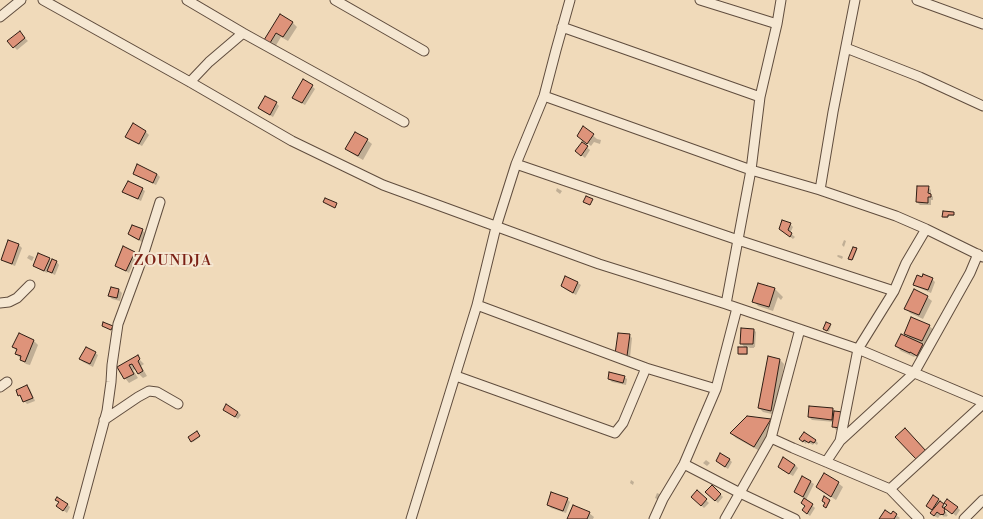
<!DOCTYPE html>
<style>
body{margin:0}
canvas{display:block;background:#f0daba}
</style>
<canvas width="983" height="519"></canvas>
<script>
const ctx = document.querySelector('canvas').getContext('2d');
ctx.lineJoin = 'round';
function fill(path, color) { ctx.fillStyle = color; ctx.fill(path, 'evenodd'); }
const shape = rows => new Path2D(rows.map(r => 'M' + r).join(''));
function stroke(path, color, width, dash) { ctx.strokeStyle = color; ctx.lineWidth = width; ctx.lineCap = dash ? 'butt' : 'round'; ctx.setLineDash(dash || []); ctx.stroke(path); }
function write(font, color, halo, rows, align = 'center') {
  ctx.font = font + ' "Libre Bodoni",serif'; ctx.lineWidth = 4; ctx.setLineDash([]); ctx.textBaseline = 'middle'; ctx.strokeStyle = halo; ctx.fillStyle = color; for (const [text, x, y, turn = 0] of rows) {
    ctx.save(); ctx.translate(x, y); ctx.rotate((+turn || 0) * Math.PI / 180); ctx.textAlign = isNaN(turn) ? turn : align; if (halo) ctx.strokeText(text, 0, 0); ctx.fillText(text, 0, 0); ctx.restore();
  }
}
fill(shape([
 [292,22,297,27,288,41,281,37,275,47,265,39],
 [22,35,28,41,17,50,9,41],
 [312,86,315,89,305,105,296,100,294,97],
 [276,103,279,106,273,117,262,111,259,108],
 [133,124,146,132,149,135,142,146,129,139,126,136],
 [584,128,597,139,601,140,600,144,594,142,591,146,581,138],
 [367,140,372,144,363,160,351,153,346,149],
 [582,143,590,150,585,158,580,154],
 [134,173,157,174,160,177,156,185,137,176],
 [928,187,931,190,931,195,933,197,933,200,931,200,931,205,920,205,917,202],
 [557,188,562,191,560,194,556,191],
 [142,189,145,191,141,201,126,194,124,191],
 [953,213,954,214,954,216,948,216,948,218,944,218,943,217],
 [790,224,793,227,790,233,795,237,793,239,780,229],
 [142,230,145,233,142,242,132,237,130,234],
 [844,240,846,241,844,247,842,245],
 [9,242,19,245,22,248,15,266,5,262,3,259],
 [856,249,857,250,853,260,850,259],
 [134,253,137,256,129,273,119,268,116,266],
 [29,255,34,257,32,261,27,258],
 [838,255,842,256,843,257,842,259,838,257,837,256],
 [49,259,52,262,52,260,57,262,59,265,55,275,51,273,48,271,47,273,37,268,34,266],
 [566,277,578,283,581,285,576,295,565,289,562,286],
 [923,278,932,279,935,282,931,293,917,287,914,285],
 [774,288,783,297,781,300,778,297,773,311,758,306,754,301],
 [119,290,122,293,120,301,112,299,109,296],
 [927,297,932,301,923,319,910,313,906,308],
 [830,325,831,326,829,332,825,330],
 [929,326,934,330,927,345,920,342,927,349,922,359,915,356,914,357,901,351,896,346,911,339,905,333],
 [753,329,756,332,755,347,754,347,754,348,750,348,748,347,748,355,740,355,739,354,745,348,741,343],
 [629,335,632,338,630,358,619,357],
 [34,341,38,345,30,365,26,364,16,354,17,351,13,347],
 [95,353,98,355,93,367,83,362,80,359],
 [137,357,144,364,141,366,147,376,143,378,138,373,136,369,133,370,138,378,129,383,125,378,118,367],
 [780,360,784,364,776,415,763,412,759,408],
 [624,377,627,379,626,385,612,382,609,379],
 [27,386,30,389,35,401,27,404,19,395],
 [833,409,836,412,844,430,836,430,834,427,834,422,812,420,809,417],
 [227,412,238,412,241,415,238,419],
 [748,417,771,420,775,424,758,450,736,438,731,433],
 [197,433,200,437,193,442,190,438],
 [800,439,815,440,818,443,817,445,814,443,813,445,807,442,806,444],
 [729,459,732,462,728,469,720,464,717,461],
 [706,460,710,463,707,466,703,463],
 [795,465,798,468,793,476,782,470,779,467],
 [802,477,811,482,814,484,806,500,815,508,810,516,806,513,805,507,802,503,805,498,798,494,795,492],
 [631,480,634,482,633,485,630,483],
 [838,483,843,487,836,500,822,491,817,486],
 [712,486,723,497,718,503,706,492],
 [697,492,709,503,704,508,692,497],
 [657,493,662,495,661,501,655,498],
 [567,499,570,502,566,513,551,508,548,505],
 [938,500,946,507,957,507,960,510,956,516,946,508,944,510,947,513,946,514,948,515,946,517,945,516,944,517,941,514,938,518,934,516,933,510,930,508],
 [67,504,70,507,67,513,57,506],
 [589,513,594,517,593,519,568,519],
 [893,513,900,518,899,519,880,519,892,515]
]), '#0003');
const building = shape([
 [280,14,293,22,283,37,276,33,270,43,264,40,280,14],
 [20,31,25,38,13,48,7,41,20,31],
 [303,79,313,85,302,103,292,98,303,79],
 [265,96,277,102,270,115,258,108,265,96],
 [133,123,146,131,139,144,125,137,133,123],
 [583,126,594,134,587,144,577,136,583,126],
 [355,132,368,139,358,156,345,149,355,132],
 [582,142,588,146,581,156,575,151,582,142],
 [137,164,157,174,153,183,133,174,137,164],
 [128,181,143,188,138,199,122,192,128,181],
 [917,186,929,186,928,193,931,194,931,197,928,197,928,203,916,202,917,186],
 [586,196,593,199,590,205,583,202,586,196],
 [325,198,337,203,335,208,323,202,325,198],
 [943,211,954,212,954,215,948,215,948,217,942,217,943,211],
 [782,220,791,223,788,230,792,233,790,237,779,229,782,220],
 [132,225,143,229,139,240,128,234,132,225],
 [8,240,19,244,12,264,1,260,8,240],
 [123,246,135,252,126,271,115,266,123,246],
 [853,247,857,248,852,260,848,259,853,247],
 [38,253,50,258,44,271,33,266,38,253],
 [52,259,57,261,52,273,47,271,52,259],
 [923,274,933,278,928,290,913,285,917,275,922,277,923,274],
 [565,276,578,282,573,293,561,286,565,276],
 [758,283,775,288,769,307,752,302,758,283],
 [111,287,119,289,117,298,108,296,111,287],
 [914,289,928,296,919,315,904,309,914,289],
 [911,317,930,325,922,341,904,334,911,317],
 [103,322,113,326,111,330,102,326,103,322],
 [826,322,831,324,827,331,823,329,826,322],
 [741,328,754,329,753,344,740,344,741,328],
 [19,333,34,340,25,362,20,360,21,356,15,354,17,349,12,347,19,333],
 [618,333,630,334,627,356,615,354,618,333],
 [901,334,923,344,917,356,910,352,910,353,895,346,901,334],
 [86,347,96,352,90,364,79,359,86,347],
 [738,347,747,347,747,354,738,354,738,347],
 [138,355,140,359,138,361,143,371,138,374,132,364,129,365,134,374,124,379,117,367,138,355],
 [768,356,780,359,771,411,758,408,768,356],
 [609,372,625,376,623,383,608,379,609,372],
 [27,385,33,398,23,402,20,395,18,396,16,390,27,385],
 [226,404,238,412,235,417,223,410,226,404],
 [809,406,833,408,832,420,808,417,809,406],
 [834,411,843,412,841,428,832,427,834,411],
 [747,416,771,419,754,447,730,433,747,416],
 [905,428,926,451,916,459,895,437,905,428],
 [197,431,200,436,191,442,188,437,197,431],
 [804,432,816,440,814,443,810,441,809,443,804,440,803,442,799,439,804,432],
 [720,453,730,459,725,467,716,461,720,453],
 [783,457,795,465,789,474,778,467,783,457],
 [824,473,839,482,831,497,816,487,824,473],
 [802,476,811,481,803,497,794,492,802,476],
 [712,485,721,494,715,501,705,492,712,485],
 [697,490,707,499,701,506,691,497,697,490],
 [551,492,568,498,563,511,547,505,551,492],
 [933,495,939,499,932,510,926,506,933,495],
 [824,496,830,500,826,508,823,506,825,503,822,501,824,496],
 [57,497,68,504,63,511,56,506,59,502,55,500,57,497],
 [804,498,813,504,807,514,802,510,805,506,801,503,804,498],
 [947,499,958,507,952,514,944,508,947,505,944,503,947,499],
 [940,501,944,504,942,507,945,509,944,511,945,512,943,515,942,514,941,515,937,512,934,516,930,513,940,501],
 [573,505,590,512,587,519,567,519,573,505],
 [885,510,891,514,893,511,897,514,894,519,879,519,885,510]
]);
fill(building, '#de937a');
stroke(building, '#301e14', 1);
const minor = shape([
 [43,0,190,82,292,141,383,185,599,264,726,304,858,349,983,402],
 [187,0,243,33,404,122],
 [335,0,424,51],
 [700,0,777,24],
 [917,0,983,24],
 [0,17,21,0],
 [562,27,760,97],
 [846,48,920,77,983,106],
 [190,82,209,62,243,33],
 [544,96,751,170,820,190,896,216,926,229,983,257],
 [516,164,738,240,894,291],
 [820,190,833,112,855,0],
 [0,303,9,302,17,298,30,285],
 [726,304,751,170,760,97,777,24,781,0],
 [477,305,646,368,716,389],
 [456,376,615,433,623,423,646,368],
 [0,387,7,382],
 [104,420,138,397,149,391,157,392,178,404],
 [771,438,793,448,890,489,919,519],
 [840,441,858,349,894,291,906,263,926,229],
 [826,462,840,441,914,373,970,273,978,254],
 [684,464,740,493,795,519],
 [890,489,983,404],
 [78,519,107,411,111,382,112,365,118,324,142,259,160,202],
 [411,519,477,305,496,227,516,164,544,96,556,50,570,0],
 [654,519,663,499,684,464,716,389,737,308],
 [725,519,771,438,800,329],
 [964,519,983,500]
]);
stroke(minor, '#604d3e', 11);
stroke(minor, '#f5e7d2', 9);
ctx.letterSpacing = '1px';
write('15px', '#7a1f14', '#f5e7d2', [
 ["ZOUNDJA",173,261]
]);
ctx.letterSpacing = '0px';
</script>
